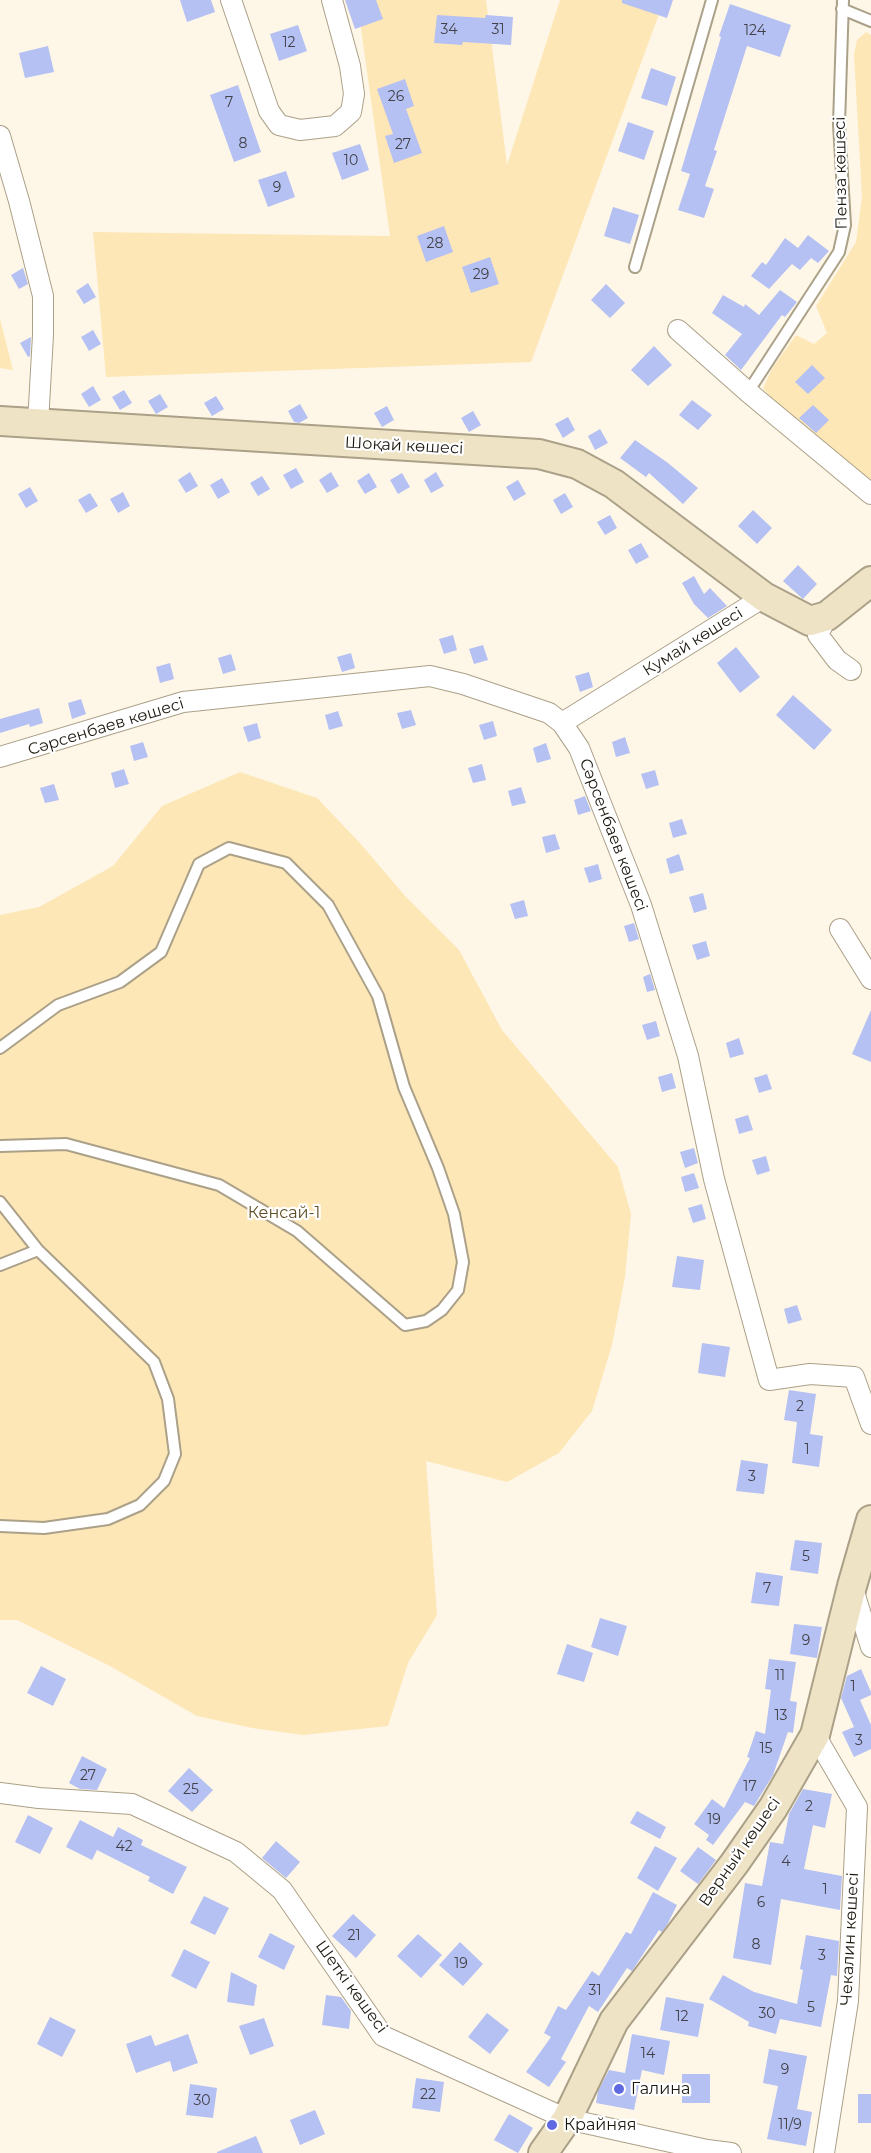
<!DOCTYPE html>
<meta charset="utf-8">
<style>
body{margin:0}
canvas{display:block;background:#fef7e7}
</style>
<canvas width="871" height="2153"></canvas>
<script>
const ctx = document.querySelector('canvas').getContext('2d');
ctx.lineJoin = 'round';
function fill(path, color) { ctx.fillStyle = color; ctx.fill(path, 'evenodd'); }
const shape = rows => new Path2D(rows.map(r => 'M' + r).join(''));
function stroke(path, color, width, dash) { ctx.strokeStyle = color; ctx.lineWidth = width; ctx.lineCap = dash ? 'butt' : 'round'; ctx.setLineDash(dash || []); ctx.stroke(path); }
function write(font, color, halo, rows, align = 'center') {
  ctx.font = font + ' Montserrat,sans-serif'; ctx.lineWidth = 4.5; ctx.setLineDash([]); ctx.textBaseline = 'middle'; ctx.strokeStyle = halo; ctx.fillStyle = color; for (const [text, x, y, turn = 0] of rows) {
    ctx.save(); ctx.translate(x, y); ctx.rotate((+turn || 0) * Math.PI / 180); ctx.textAlign = isNaN(turn) ? turn : align; if (halo) ctx.strokeText(text, 0, 0); ctx.fillText(text, 0, 0); ctx.restore();
  }
}
fill(shape([
 [357,0,486,0,507,165,560,0,642,0,662,6,531,362,106,377,93,232,390,236],
 [866,32,871,35,871,484,780,409,763,388,773,367,796,335,814,344,827,333,816,306,856,242,862,197,854,55,857,40],
 [0,319,13,370,0,368],
 [240,772,317,798,359,842,406,897,459,950,502,1030,618,1167,631,1214,625,1277,612,1345,592,1411,559,1453,507,1482,426,1461,437,1615,408,1663,388,1726,303,1735,252,1728,197,1716,108,1665,17,1620,0,1620,0,915,39,907,113,866,162,806]
]), '#fee7b7');
fill(shape([
 [180,0,211,0,215,12,187,22],
 [345,0,376,0,383,19,355,29],
 [622,0,673,0,667,18,622,3],
 [730,4,791,25,780,57,747,46,714,150,717,151,705,186,714,189,704,218,678,210,690,174,681,171,721,37,719,36],
 [437,15,485,18,486,15,513,17,511,45,463,42,462,45,434,43],
 [298,25,307,51,279,61,270,34],
 [48,46,54,72,25,78,19,53],
 [651,68,676,77,667,106,641,98],
 [405,79,414,106,406,109,422,153,394,163,385,136,393,134,377,89],
 [238,85,261,152,234,162,210,95],
 [628,122,654,131,644,160,618,151],
 [360,144,369,170,342,180,332,153],
 [286,171,295,197,268,207,258,180],
 [613,207,639,215,630,244,604,236],
 [444,226,453,252,426,262,417,236],
 [808,235,829,251,818,263,811,258,800,270,792,264,769,289,751,276,762,262,766,265,785,238,798,248],
 [490,257,499,284,471,293,462,267],
 [23,268,28,284,19,289,11,275],
 [88,283,96,297,84,304,76,291],
 [606,284,625,303,610,318,591,300],
 [780,290,797,302,785,317,782,315,741,370,725,355,742,334,712,313,723,295,744,307,745,304,759,315],
 [93,330,101,344,89,351,81,337],
 [31,337,30,356,28,357,20,343],
 [654,346,672,365,648,386,631,370],
 [812,365,825,378,808,394,795,382],
 [93,386,101,400,89,407,81,394],
 [124,390,132,403,120,410,112,397],
 [160,394,168,407,156,414,148,401],
 [216,396,224,409,212,416,204,403],
 [692,400,712,415,698,430,679,415],
 [300,404,308,418,299,423,294,422,288,411],
 [813,405,829,420,816,433,799,418],
 [387,406,394,420,382,427,374,413],
 [473,411,481,425,469,432,461,418],
 [568,417,575,430,563,438,555,424],
 [600,429,608,443,595,450,588,436],
 [635,440,668,463,698,488,683,504,649,473,646,477,620,458],
 [296,468,304,482,291,489,283,475],
 [190,472,198,486,186,493,178,480],
 [331,472,339,486,327,493,319,480],
 [436,472,444,486,431,493,424,480],
 [369,473,377,487,365,494,357,481],
 [402,473,410,487,398,494,390,480],
 [262,476,270,489,258,496,250,483],
 [222,478,230,492,218,499,210,485],
 [518,480,526,494,514,501,506,487],
 [30,487,38,501,26,508,18,494],
 [123,492,130,506,118,513,110,499],
 [90,493,98,506,86,513,78,500],
 [565,493,573,507,561,514,553,500],
 [753,510,772,528,757,544,738,526],
 [610,515,617,528,605,535,597,522],
 [641,543,649,557,636,564,628,550],
 [798,565,817,584,803,599,783,581],
 [694,576,704,594,710,588,727,606,708,618,694,604,682,583],
 [453,635,457,650,444,654,439,639],
 [483,645,488,660,474,664,469,649],
 [736,647,760,677,740,693,717,663],
 [351,653,355,668,342,672,337,657],
 [231,654,236,670,223,674,218,658],
 [170,663,174,679,160,683,156,667],
 [589,672,593,687,580,692,575,676],
 [793,695,832,730,814,750,776,715],
 [81,699,86,714,72,719,68,703],
 [39,708,43,723,30,727,29,724,0,733,0,719],
 [411,710,416,725,402,729,397,713],
 [338,711,343,726,329,730,325,715],
 [493,721,497,736,484,740,479,725],
 [257,723,261,738,248,742,243,727],
 [625,737,630,753,616,757,612,742],
 [143,742,148,757,134,761,130,746],
 [546,743,551,759,537,763,533,748],
 [482,764,486,780,473,783,468,768],
 [124,769,129,784,115,788,111,773],
 [655,770,659,785,646,789,641,774],
 [54,784,59,800,45,803,40,788],
 [521,787,526,803,512,806,508,791],
 [585,796,591,811,578,815,574,800],
 [682,819,687,834,673,838,669,823],
 [555,834,560,849,546,853,542,837],
 [679,854,684,870,670,874,666,859],
 [598,864,602,879,589,883,584,868],
 [703,893,707,909,694,913,689,897],
 [524,900,528,916,515,919,510,904],
 [634,923,639,939,629,942,624,926],
 [706,941,710,956,697,960,692,945],
 [650,974,655,990,647,992,643,977],
 [871,1010,871,1062,852,1054],
 [656,1021,660,1036,647,1040,642,1025],
 [739,1038,744,1054,730,1058,726,1043],
 [672,1073,676,1088,662,1092,658,1077],
 [767,1074,772,1089,759,1093,754,1078],
 [748,1115,753,1130,739,1134,735,1119],
 [694,1148,698,1163,685,1168,680,1152],
 [766,1156,770,1171,757,1175,752,1160],
 [694,1173,699,1188,685,1192,681,1177],
 [702,1204,706,1219,693,1223,688,1208],
 [677,1256,704,1260,700,1290,672,1287],
 [797,1305,802,1320,788,1324,784,1309],
 [702,1343,730,1347,725,1377,698,1373],
 [789,1390,816,1394,810,1434,823,1436,819,1467,792,1463,797,1422,784,1420],
 [741,1460,768,1464,764,1494,736,1491],
 [795,1540,822,1543,818,1574,790,1570],
 [756,1572,783,1576,779,1606,751,1603],
 [600,1618,627,1626,618,1656,591,1647],
 [794,1624,822,1627,817,1658,790,1654],
 [567,1644,593,1653,584,1682,557,1674],
 [769,1659,796,1662,790,1701,797,1702,793,1733,788,1732,773,1775,754,1806,745,1802,713,1845,706,1840,709,1835,694,1824,712,1799,724,1808,750,1758,747,1757,756,1731,765,1734,771,1690,765,1689],
 [41,1666,66,1679,53,1706,27,1693],
 [861,1669,871,1692,871,1695,860,1700,871,1725,871,1749,854,1757,842,1732,854,1727,841,1698,847,1676],
 [82,1756,107,1769,97,1790,80,1789,69,1783],
 [189,1768,213,1790,192,1812,168,1791],
 [803,1789,832,1794,825,1828,813,1825,804,1869,842,1876,840,1910,781,1899,771,1965,733,1958,745,1883,762,1886,770,1842,783,1844,789,1814],
 [637,1811,666,1827,660,1839,630,1823],
 [28,1815,53,1828,40,1854,15,1842],
 [80,1820,113,1837,118,1827,143,1840,141,1845,187,1867,173,1894,148,1881,150,1877,97,1850,92,1860,66,1847],
 [276,1841,300,1862,286,1878,262,1858],
 [655,1846,677,1858,658,1891,637,1878],
 [698,1847,716,1860,698,1884,680,1871],
 [653,1892,677,1905,667,1925,662,1932,659,1930,632,1971,627,1968,598,2012,589,2006,561,2059,566,2062,549,2087,526,2072,551,2037,544,2033,558,2006,566,2010,592,1971,599,1976,626,1932,631,1934],
 [204,1896,229,1908,215,1935,190,1923],
 [353,1914,376,1935,356,1958,332,1936],
 [270,1933,295,1946,284,1970,258,1957],
 [418,1934,442,1955,421,1978,397,1956],
 [806,1935,839,1941,837,1976,831,1975,821,2027,780,2019,776,2034,748,2026,749,2022,709,1999,723,1975,754,1992,797,2004,803,1970,800,1969],
 [460,1942,483,1964,463,1986,439,1965],
 [184,1949,210,1962,196,1989,171,1976],
 [231,1972,257,1985,254,2006,227,2002],
 [326,1995,341,1997,351,2011,349,2029,322,2025],
 [666,1997,704,2004,698,2037,660,2030],
 [487,2013,509,2030,490,2054,468,2037],
 [50,2017,76,2030,62,2057,37,2044],
 [264,2018,274,2046,250,2055,239,2026],
 [188,2034,198,2063,173,2072,170,2061,136,2073,126,2044,151,2035,155,2046],
 [632,2034,670,2041,664,2075,642,2070,634,2110,596,2103,598,2091,609,2070,625,2073],
 [769,2049,807,2056,797,2109,812,2112,806,2146,767,2139,778,2086,763,2083],
 [682,2074,710,2074,710,2103,682,2103],
 [416,2078,444,2082,440,2112,412,2108],
 [190,2084,217,2088,213,2118,186,2115],
 [858,2094,871,2094,871,2123,858,2123],
 [315,2110,325,2134,300,2145,290,2120],
 [509,2114,533,2128,518,2153,494,2140],
 [256,2136,263,2153,217,2153,217,2152]
]), '#b5c0f3');
const lane = shape([
 [842,9,871,21],
 [635,267,712,0],
 [748,392,839,252,845,225,839,124,843,0],
 [0,1048,58,1005,120,982,161,952,199,864,229,848,286,863,328,905,378,996,404,1087,438,1168,454,1214,463,1262,458,1290,442,1310,426,1321,405,1325,297,1231,219,1185,66,1144,0,1146],
 [0,1202,38,1250,154,1362,168,1399,175,1454,164,1481,140,1505,108,1519,44,1528,0,1526],
 [0,1265,38,1250]
]);
const street = shape([
 [231,0,269,111,279,125,300,130,335,126,351,112,354,94,350,66,332,0],
 [0,136,19,201,43,296,43,335,38,423],
 [678,330,748,392,871,494],
 [827,616,818,635,837,660,851,670],
 [562,723,764,597],
 [0,757,183,702,430,676,463,684,549,713,562,723,579,748,641,905,688,1056,714,1179,769,1380,810,1374,854,1377,871,1424],
 [840,929,871,979],
 [853,1589,871,1647],
 [815,1735,857,1807,848,2001,824,2153],
 [0,1793,39,1798,132,1804,236,1852,282,1890,383,2036,567,2119,707,2150,731,2153]
]);
const secondary = shape([
 [0,421,539,454,577,464,614,484,764,597,810,621,827,616,871,581],
 [543,2153,567,2119,614,2021,734,1864,773,1808,815,1735,852,1586,871,1520]
]);
stroke(lane, '#aba088', 14);
stroke(street, '#aba088', 22);
stroke(secondary, '#aba088', 32);
stroke(lane, '#fff', 10);
stroke(street, '#fff', 20);
stroke(secondary, '#efe3c5', 28);
for (const [x, y, r, color] of [
 [619,2089,6,"#5f6ae2"],
 [552,2125,6,"#5f6ae2"]
]) { const dot = new Path2D(); dot.arc(x, y, r, 0, 2 * Math.PI); ctx.fillStyle = color; ctx.fill(dot); stroke(dot, '#fff', 2); }
write('14px', '#424147', null, [
 ["34",449,30],
 ["31",498,30],
 ["124",755,31],
 ["12",289,43],
 ["26",396,97],
 ["7",229,103],
 ["8",243,144],
 ["27",403,145],
 ["10",351,161],
 ["9",277,188],
 ["28",435,244],
 ["29",481,275],
 ["2",800,1407],
 ["1",807,1450],
 ["3",752,1477],
 ["5",806,1557],
 ["7",767,1589],
 ["9",806,1641],
 ["11",780,1676],
 ["1",853,1687],
 ["13",781,1716],
 ["3",859,1741],
 ["15",766,1749],
 ["27",88,1776],
 ["17",750,1787],
 ["25",191,1790],
 ["2",809,1807],
 ["19",714,1820],
 ["42",124,1847],
 ["4",786,1862],
 ["1",825,1890],
 ["6",761,1903],
 ["21",354,1936],
 ["8",756,1945],
 ["3",822,1956],
 ["19",461,1964],
 ["31",595,1991],
 ["5",811,2008],
 ["30",767,2014],
 ["12",682,2017],
 ["14",648,2054],
 ["9",785,2070],
 ["22",428,2095],
 ["30",202,2101],
 ["11/9",790,2125]
]);
write('16px', '#1b170e', '#fff', [
 ["Пенза көшесі",841,173,-91],
 ["Шоқай көшесі",404,446,3],
 ["Кумай көшесі",693,642,-32],
 ["Сәрсенбаев көшесі",106,727,-17],
 ["Сәрсенбаев көшесі",613,835,69],
 ["Верный көшесі",740,1852,-55],
 ["Чекалин көшесі",850,1939,-87],
 ["Шеткі көшесі",351,1987,54]
]);
write('16px', '#5f4e26', '#fff', [
 ["Кенсай-1",284,1213]
]);
write('16px', '#1b170e', '#fff', [
 ["Галина",631,2089],
 ["Крайняя",564,2125]
], 'left');
</script>
